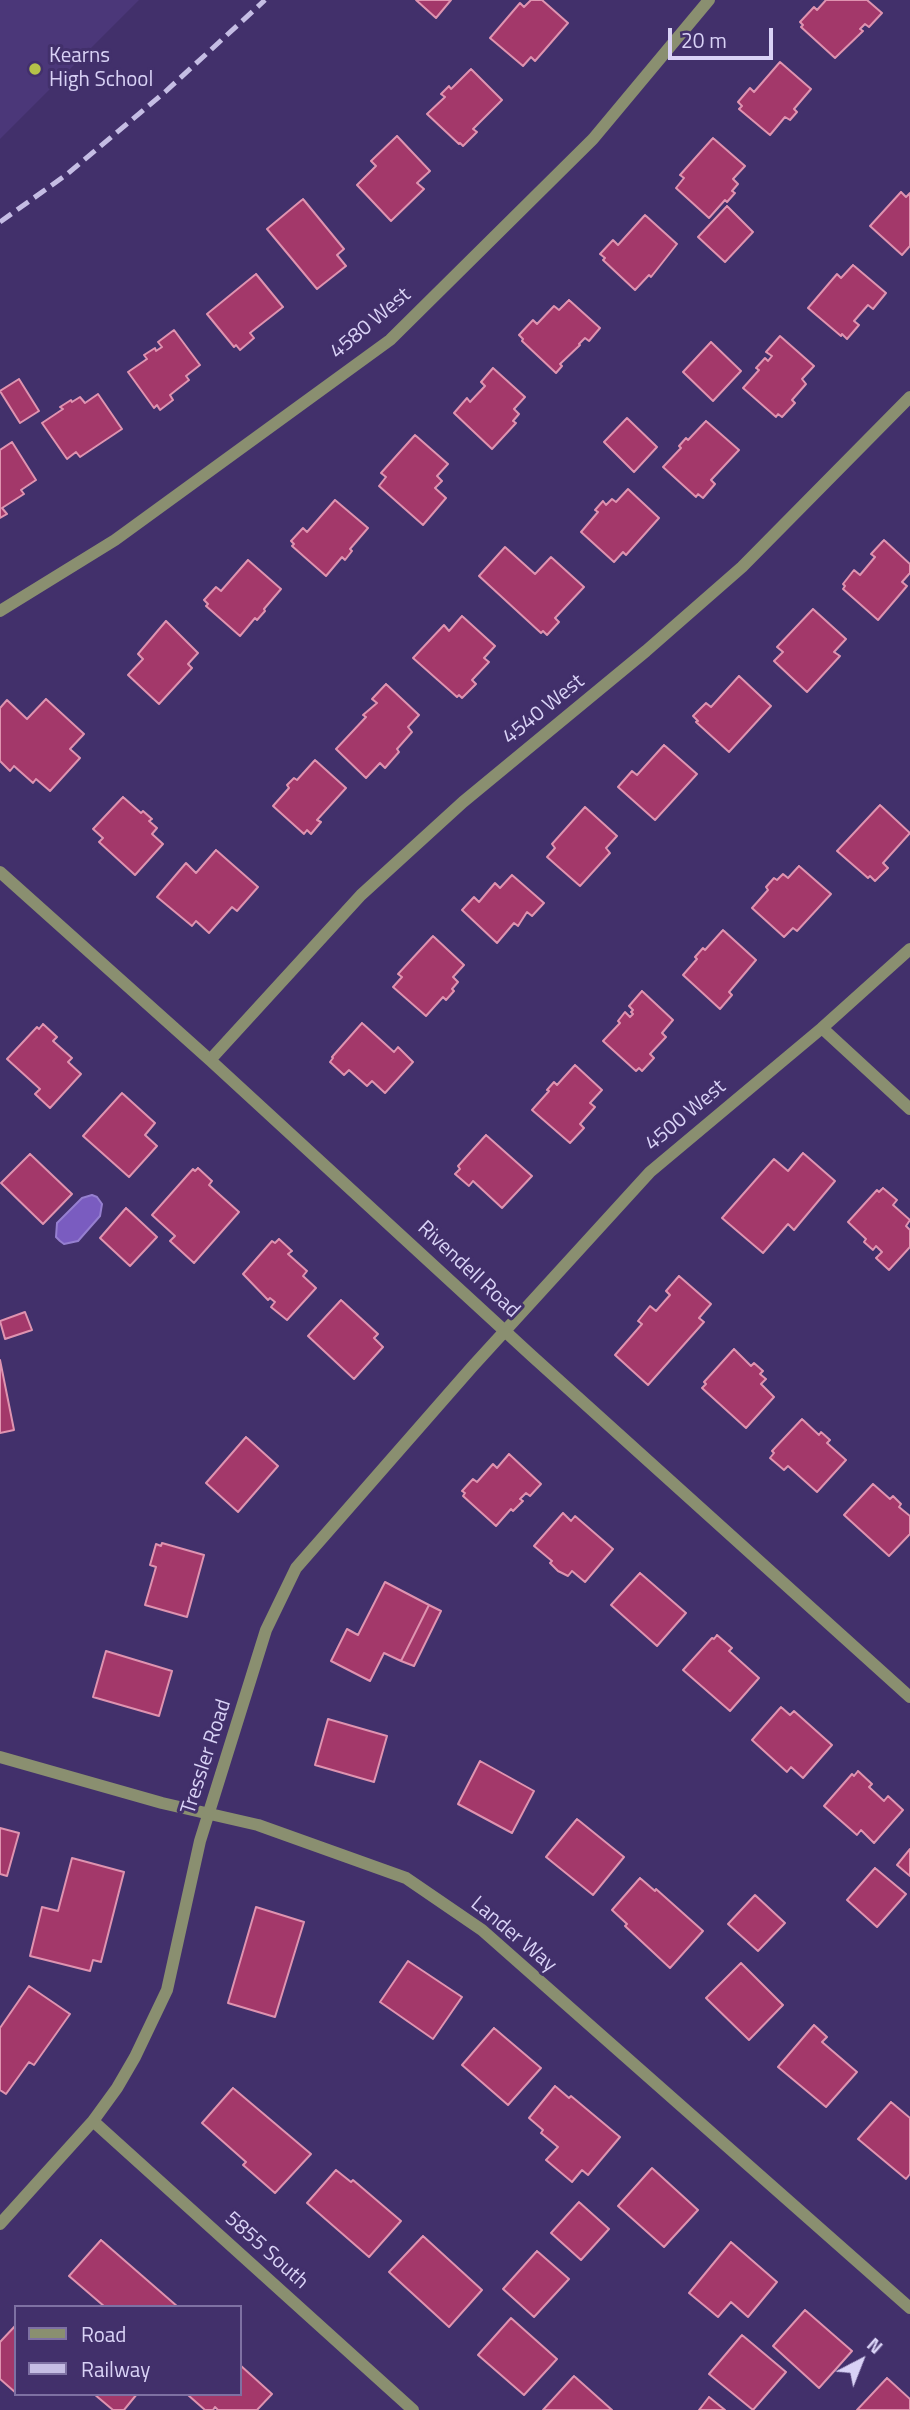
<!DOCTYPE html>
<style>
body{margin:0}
#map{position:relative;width:910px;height:2410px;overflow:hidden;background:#42306b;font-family:"Titillium Web",sans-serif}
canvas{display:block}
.legend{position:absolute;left:14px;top:2305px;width:228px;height:91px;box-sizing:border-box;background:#42306b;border:2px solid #7e71a3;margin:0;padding:9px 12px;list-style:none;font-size:21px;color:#d9d2f6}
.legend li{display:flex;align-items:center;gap:14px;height:35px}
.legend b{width:35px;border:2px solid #7e71a3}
.north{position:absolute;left:826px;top:2326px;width:70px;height:70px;-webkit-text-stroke:5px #42306b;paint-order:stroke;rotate:42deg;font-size:19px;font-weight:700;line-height:28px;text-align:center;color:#d9d2f6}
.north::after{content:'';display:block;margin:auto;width:24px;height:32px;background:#d9d2f6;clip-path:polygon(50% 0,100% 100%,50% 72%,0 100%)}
.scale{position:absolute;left:668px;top:28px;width:105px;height:32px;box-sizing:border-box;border:4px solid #d9d2f6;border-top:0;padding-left:9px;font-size:21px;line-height:24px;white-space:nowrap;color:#d9d2f6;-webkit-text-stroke:5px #42306b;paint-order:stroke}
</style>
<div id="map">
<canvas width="910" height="2410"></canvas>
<ul class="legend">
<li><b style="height:9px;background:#8a8f70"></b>Road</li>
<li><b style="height:9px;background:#c5bde4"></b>Railway</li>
</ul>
<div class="north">N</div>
<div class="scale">20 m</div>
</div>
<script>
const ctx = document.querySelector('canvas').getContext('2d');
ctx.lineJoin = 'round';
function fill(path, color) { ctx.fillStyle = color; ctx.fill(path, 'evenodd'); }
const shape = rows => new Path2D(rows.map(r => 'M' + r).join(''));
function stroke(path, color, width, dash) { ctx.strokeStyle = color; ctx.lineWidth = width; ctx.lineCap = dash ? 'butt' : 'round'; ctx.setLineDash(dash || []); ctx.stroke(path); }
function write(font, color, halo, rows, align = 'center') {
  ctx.font = font + ' "Titillium Web",sans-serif'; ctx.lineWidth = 6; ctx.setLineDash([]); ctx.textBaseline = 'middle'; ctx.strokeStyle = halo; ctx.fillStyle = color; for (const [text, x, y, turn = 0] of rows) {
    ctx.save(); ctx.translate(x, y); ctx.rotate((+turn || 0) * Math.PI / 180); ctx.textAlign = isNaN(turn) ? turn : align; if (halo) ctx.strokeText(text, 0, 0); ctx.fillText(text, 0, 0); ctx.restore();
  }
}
fill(shape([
 [0,0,139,0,0,139]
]), '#4b3779');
const water = shape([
 [92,1195,97,1197,102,1204,100,1216,78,1241,64,1244,60,1241,56,1237,57,1223,82,1198,92,1195]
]);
fill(water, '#7a5cc0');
stroke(water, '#967fd0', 2);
const building = shape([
 [416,0,451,0,436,18,416,0],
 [531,0,542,0,568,23,535,61,531,57,523,66,490,38,520,3,524,7,531,0],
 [826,0,867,0,882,13,869,27,865,24,860,29,863,31,835,58,801,27,803,25,800,22,814,7,817,10,826,0],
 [780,62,811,89,794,109,797,112,790,120,785,117,770,135,739,109,742,106,738,102,750,88,754,92,780,62],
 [471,69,502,100,473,129,477,132,463,146,460,143,459,144,427,114,445,97,441,94,449,86,451,89,471,69],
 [397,136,430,171,417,183,424,189,391,221,357,185,376,166,371,161,397,136],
 [713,138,745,166,733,179,738,184,732,191,735,193,727,202,725,200,709,218,676,188,684,178,680,175,713,138],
 [901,192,906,197,910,193,910,246,902,255,870,226,901,192],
 [303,199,344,249,337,255,346,266,317,289,267,229,303,199],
 [727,206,753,232,725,262,698,237,727,206],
 [645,215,677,244,651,277,649,275,635,290,603,260,605,258,600,254,613,240,618,245,645,215],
 [853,265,886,293,873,309,868,305,854,321,859,325,847,339,842,334,841,336,808,308,837,274,841,278,853,265],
 [256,274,283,307,250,333,254,338,240,350,236,345,234,347,207,314,256,274],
 [569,300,600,328,589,341,585,338,579,344,580,345,560,364,562,366,556,373,522,341,523,339,519,335,533,320,537,324,554,306,559,310,569,300],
 [174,330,200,365,186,376,189,380,170,395,173,400,160,410,157,405,154,408,128,372,147,359,144,355,155,348,156,351,162,347,158,342,174,330],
 [780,336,814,366,802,379,806,384,792,400,795,403,782,417,778,414,776,417,743,388,759,370,756,368,765,358,768,361,772,356,766,352,780,336],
 [711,342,741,371,713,401,683,372,711,342],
 [493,368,525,397,514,409,519,414,513,421,516,423,492,449,454,413,467,398,470,402,485,386,481,382,493,368],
 [19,379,39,411,20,423,0,391,19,379],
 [98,394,122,429,80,457,76,452,67,459,42,423,63,409,60,407,71,400,72,402,80,397,85,403,98,394],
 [627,418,657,447,634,472,604,442,627,418],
 [706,421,739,450,711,480,715,484,703,498,698,494,696,497,663,467,681,448,679,446,686,438,688,440,706,421],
 [415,435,448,464,437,476,442,481,435,488,446,498,423,525,379,486,386,477,381,473,415,435],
 [12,442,36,480,21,490,24,494,2,508,7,514,0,518,0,450,12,442],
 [628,489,659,518,626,555,623,552,614,562,581,532,598,512,595,510,603,501,606,505,612,499,616,502,628,489],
 [335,500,368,528,350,549,352,551,345,560,342,557,326,576,292,546,294,544,291,541,303,528,307,532,335,500],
 [884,540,910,564,910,573,902,582,907,586,878,620,843,589,845,586,843,584,854,570,860,575,875,557,871,554,884,540],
 [505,547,535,574,551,557,584,587,555,618,559,622,547,635,543,631,541,633,479,576,505,547],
 [248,560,281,589,264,609,265,611,257,620,255,618,240,636,206,606,208,604,204,600,216,587,221,591,248,560],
 [813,609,846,639,834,652,840,656,807,692,774,661,783,652,777,647,813,609],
 [462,616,495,646,484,658,489,662,472,680,476,684,462,698,459,695,457,697,413,658,444,625,449,631,462,616],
 [166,621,198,653,188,664,192,668,159,704,128,675,143,659,138,654,166,621],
 [739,676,771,706,729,752,696,722,698,721,693,716,706,703,711,707,739,676],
 [386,684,419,715,408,727,412,732,397,749,399,752,385,768,380,763,366,778,336,749,366,717,363,715,377,703,372,699,386,684],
 [46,699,84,734,70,749,80,758,50,791,36,779,33,783,14,766,10,771,0,761,0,708,7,700,27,719,46,699],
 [664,745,697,774,655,820,618,787,632,771,637,775,664,745],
 [315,760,346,788,317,820,321,822,311,834,307,830,304,834,273,806,289,788,287,785,294,778,297,780,315,760],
 [123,797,141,813,143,811,152,819,149,821,157,828,152,834,163,844,135,875,99,842,103,838,93,829,123,797],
 [880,805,910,833,883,863,888,868,875,881,870,876,868,878,837,851,880,805],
 [585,807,617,836,606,848,610,853,580,886,547,857,555,848,552,844,585,807],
 [216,850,258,887,237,911,232,907,209,933,196,921,192,926,157,897,186,863,196,873,216,850],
 [799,866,831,894,797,931,793,928,784,937,752,908,768,890,766,887,774,878,777,880,783,874,788,878,799,866],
 [512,875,544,903,532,916,527,912,518,926,514,923,497,943,462,910,474,897,479,902,495,883,500,888,512,875],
 [723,930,756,960,729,992,732,995,720,1009,683,975,697,959,695,957,703,948,705,950,723,930],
 [433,936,464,965,453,977,458,982,452,989,454,991,446,1000,443,997,426,1016,393,987,402,977,398,974,433,936],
 [642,991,673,1020,662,1033,666,1037,650,1054,654,1058,642,1071,639,1068,636,1071,603,1041,620,1023,618,1021,625,1012,630,1017,633,1014,631,1012,633,1010,629,1006,642,991],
 [362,1023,394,1052,398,1047,413,1062,385,1093,372,1081,367,1086,349,1070,344,1075,330,1062,333,1058,332,1057,362,1023],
 [43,1024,57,1037,53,1041,72,1058,68,1062,81,1074,50,1108,35,1094,40,1089,7,1059,37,1027,39,1029,43,1024],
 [575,1065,602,1090,590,1103,595,1107,580,1124,584,1128,570,1143,532,1110,549,1091,547,1090,554,1082,557,1085,575,1065],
 [122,1093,155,1123,145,1135,157,1146,129,1177,83,1136,122,1093],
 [486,1135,532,1176,502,1208,473,1181,469,1186,455,1174,460,1169,458,1166,486,1135],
 [803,1153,835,1181,794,1230,788,1224,763,1253,722,1218,774,1159,788,1171,803,1153],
 [30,1154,72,1194,43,1224,1,1183,30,1154],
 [198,1168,212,1181,209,1185,239,1212,194,1263,170,1241,175,1236,152,1215,193,1169,195,1171,198,1168],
 [883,1188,897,1200,893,1205,910,1220,906,1226,910,1230,910,1247,889,1270,876,1258,882,1252,876,1246,873,1250,864,1242,866,1239,848,1222,877,1190,879,1192,883,1188],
 [126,1208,157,1237,130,1266,100,1238,126,1208],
 [279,1239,292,1251,288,1254,307,1271,303,1276,316,1288,287,1320,271,1307,275,1302,270,1298,268,1300,243,1274,272,1241,275,1243,279,1239],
 [679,1276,711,1304,699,1318,704,1322,648,1385,615,1355,642,1324,638,1321,650,1306,656,1311,670,1295,666,1291,679,1276],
 [341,1300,378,1334,374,1338,383,1347,354,1379,308,1336,341,1300],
 [25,1312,32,1330,5,1339,0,1321,25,1312],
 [734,1349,751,1366,754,1363,763,1371,760,1374,766,1379,761,1384,774,1397,746,1428,702,1388,706,1384,704,1382,734,1349],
 [0,1360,14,1430,0,1433,0,1360],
 [802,1419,819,1435,821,1432,830,1440,827,1443,846,1460,817,1492,788,1466,784,1470,770,1458,774,1453,772,1451,802,1419],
 [246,1437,278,1466,238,1512,206,1483,246,1437],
 [509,1454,541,1484,530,1496,526,1493,520,1499,523,1501,513,1511,511,1509,496,1526,463,1496,465,1493,462,1491,473,1479,477,1482,493,1464,497,1468,509,1454],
 [873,1484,890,1499,893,1496,901,1504,899,1507,910,1516,910,1534,889,1556,844,1515,873,1484],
 [563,1513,571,1521,575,1516,613,1549,585,1582,572,1571,568,1576,558,1571,550,1563,552,1561,534,1546,563,1513],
 [162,1543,204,1555,187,1617,145,1605,156,1567,150,1565,156,1544,161,1546,162,1543],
 [640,1573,686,1613,657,1646,611,1605,640,1573],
 [385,1582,429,1605,401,1661,384,1653,370,1681,331,1661,347,1629,358,1635,385,1582],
 [429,1605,441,1611,414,1666,401,1661,429,1605],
 [717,1635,732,1648,729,1651,759,1678,730,1711,683,1670,712,1638,714,1639,717,1635],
 [106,1651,172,1671,159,1716,93,1697,106,1651],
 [781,1707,790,1715,794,1711,832,1745,803,1778,791,1767,787,1772,752,1740,781,1707],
 [328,1719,387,1736,374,1782,315,1765,328,1719],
 [480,1761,534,1791,512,1833,458,1804,480,1761],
 [858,1771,872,1784,869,1787,884,1801,888,1796,903,1810,874,1843,861,1830,857,1835,824,1806,852,1774,854,1776,858,1771],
 [577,1819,624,1857,593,1895,546,1857,577,1819],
 [0,1828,19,1833,7,1876,0,1874,0,1828],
 [910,1849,910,1876,897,1865,910,1849],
 [72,1858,124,1872,101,1962,93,1960,90,1971,30,1956,42,1907,58,1911,72,1858],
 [875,1868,906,1894,877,1927,847,1900,875,1868],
 [640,1878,655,1891,656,1889,703,1931,670,1968,625,1926,627,1924,612,1910,640,1878],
 [755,1895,785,1923,758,1951,728,1924,755,1895],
 [256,1907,304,1922,275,2017,228,2003,256,1907],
 [408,1961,462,1997,433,2039,380,2002,408,1961],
 [741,1963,783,2005,749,2040,706,1998,741,1963],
 [29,1986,70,2014,34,2065,29,2062,6,2094,0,2090,0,2028,29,1986],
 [814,2025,827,2037,822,2042,857,2072,826,2107,778,2067,814,2025],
 [494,2028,541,2068,508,2105,462,2065,494,2028],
 [555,2086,569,2098,571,2096,620,2137,588,2175,582,2170,572,2182,546,2160,558,2147,541,2133,543,2130,529,2118,555,2086],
 [233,2088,311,2154,275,2193,243,2165,246,2162,202,2123,233,2088],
 [891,2102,910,2118,910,2174,906,2179,858,2139,891,2102],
 [652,2168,698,2210,664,2247,618,2206,652,2168],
 [336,2170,351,2182,353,2180,401,2221,369,2257,307,2203,336,2170],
 [579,2202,609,2229,581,2260,551,2233,579,2202],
 [423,2236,482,2290,449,2327,389,2272,423,2236],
 [101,2240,178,2307,105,2307,69,2276,101,2240],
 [731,2242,777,2282,748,2317,731,2302,718,2317,689,2293,731,2242],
 [537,2251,569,2279,534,2317,503,2289,537,2251],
 [805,2310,852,2351,819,2388,773,2346,805,2310],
 [511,2318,557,2359,524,2395,478,2355,511,2318],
 [16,2325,16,2393,0,2379,0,2342,16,2325],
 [742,2335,786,2372,753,2410,709,2374,742,2335],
 [240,2365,272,2394,257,2410,218,2410,215,2407,213,2410,205,2410,188,2395,240,2394,240,2365],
 [574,2376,612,2410,543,2410,574,2376],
 [887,2378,910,2399,910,2410,857,2410,887,2378],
 [94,2394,137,2394,124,2410,113,2410,94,2394],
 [709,2397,725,2410,699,2410,709,2397]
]);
fill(building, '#a3386a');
stroke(building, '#df93b0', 2);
stroke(shape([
 [0,611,115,540,390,340,593,139,709,0],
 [0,872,210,1060,532,1356,910,1697],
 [822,1028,910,1109],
 [210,1060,361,895,463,802,646,651,742,567,910,397],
 [0,1757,162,1803,258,1825,406,1878,482,1930,910,2308],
 [93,2121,413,2410],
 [0,2224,93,2121,117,2088,135,2057,167,1990,200,1841,266,1630,296,1568,472,1367,650,1172,822,1028,910,949]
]), '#8a8f70', 12);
stroke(shape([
 [0,222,66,175,165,92,265,0]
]), '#c5bde4', 5, [14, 7]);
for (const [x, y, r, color] of [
 [35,69,7,"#b5c249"]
]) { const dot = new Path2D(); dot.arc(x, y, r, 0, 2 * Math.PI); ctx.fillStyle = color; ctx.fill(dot); stroke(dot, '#42306b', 2.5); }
write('21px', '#d9d2f6', '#42306b', [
 ["Kearns",49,57],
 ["High School",49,81]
], 'left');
write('21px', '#d9d2f6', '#42306b', [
 ["4580 West",371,324,-40],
 ["4540 West",544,710,-39],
 ["4500 West",686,1116,-40],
 ["Rivendell Road",468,1270,43],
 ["Tressler Road",207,1757,-72],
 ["Lander Way",513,1935,40],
 ["5855 South",266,2251,42]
]);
</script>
